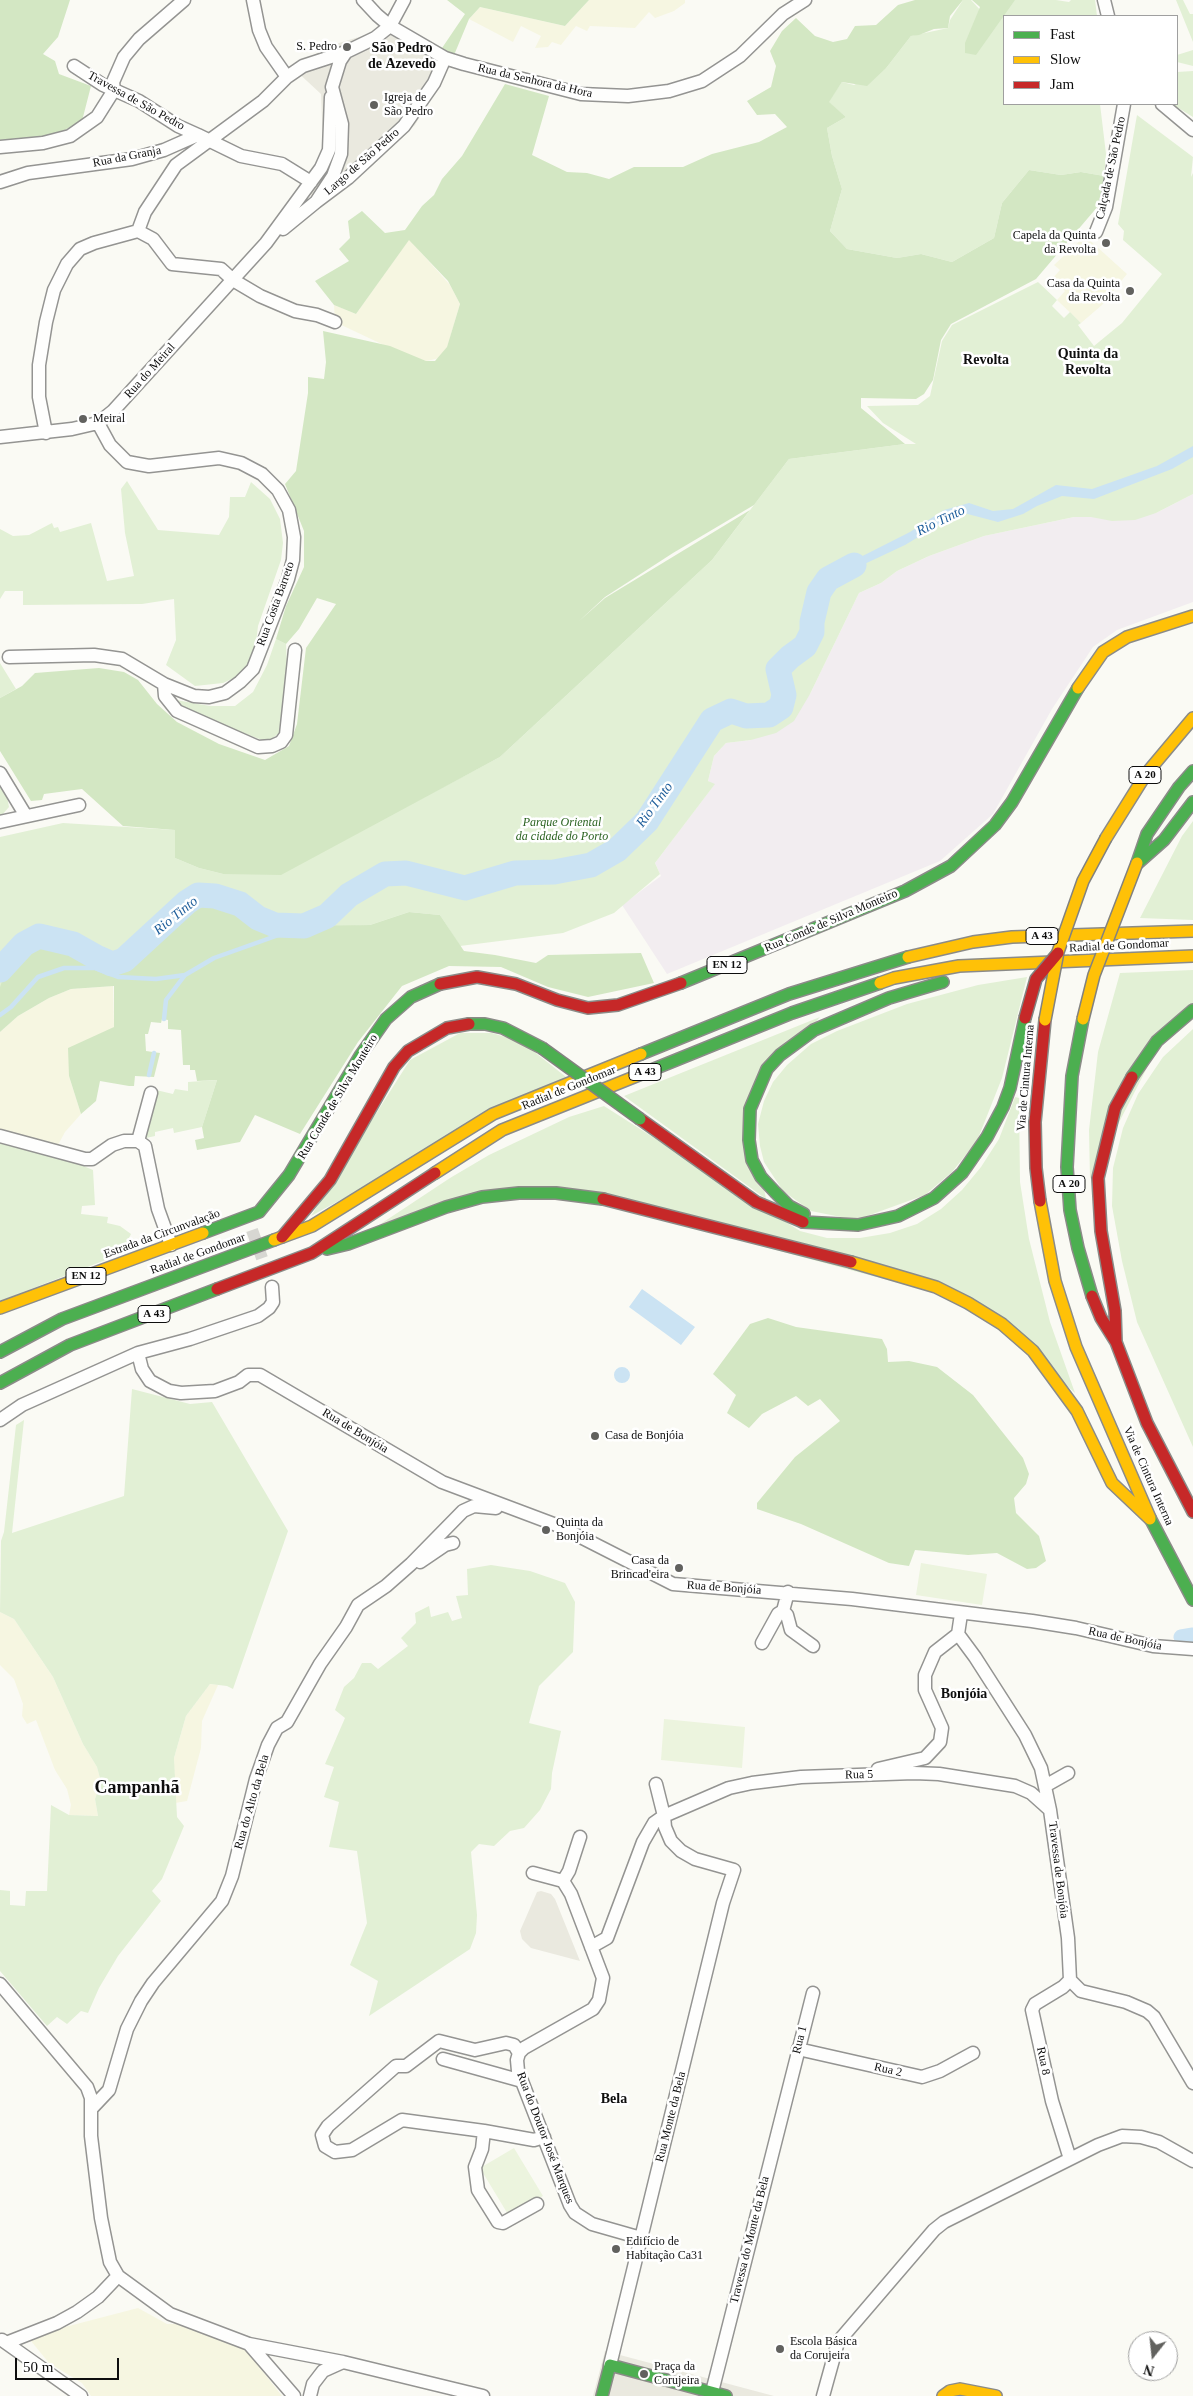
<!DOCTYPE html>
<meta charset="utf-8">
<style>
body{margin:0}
#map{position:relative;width:1193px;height:2396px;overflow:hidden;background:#fafaf4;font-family:Georgia,serif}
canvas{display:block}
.legend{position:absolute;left:1003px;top:15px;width:175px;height:90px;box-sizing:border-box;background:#fff;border:1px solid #9f9f9f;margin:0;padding:6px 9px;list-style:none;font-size:15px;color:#0e0e0e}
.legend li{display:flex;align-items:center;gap:10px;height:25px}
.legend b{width:25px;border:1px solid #9f9f9f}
.north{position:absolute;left:1128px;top:2331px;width:50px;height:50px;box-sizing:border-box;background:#fff;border:1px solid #9f9f9f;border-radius:50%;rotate:196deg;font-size:14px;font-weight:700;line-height:20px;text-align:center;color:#0e0e0e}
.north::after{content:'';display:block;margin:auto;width:18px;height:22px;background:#61615e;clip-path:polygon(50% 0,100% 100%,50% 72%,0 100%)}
.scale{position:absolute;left:15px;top:2358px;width:104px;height:22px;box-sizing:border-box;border:2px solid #0e0e0e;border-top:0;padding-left:6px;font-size:15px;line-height:18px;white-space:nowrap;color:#0e0e0e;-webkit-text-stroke:4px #fff;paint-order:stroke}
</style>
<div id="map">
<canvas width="1193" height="2396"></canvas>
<ul class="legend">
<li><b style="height:6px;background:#4caf50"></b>Fast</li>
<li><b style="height:6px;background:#ffc107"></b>Slow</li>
<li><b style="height:6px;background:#c62828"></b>Jam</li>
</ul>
<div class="north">N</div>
<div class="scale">50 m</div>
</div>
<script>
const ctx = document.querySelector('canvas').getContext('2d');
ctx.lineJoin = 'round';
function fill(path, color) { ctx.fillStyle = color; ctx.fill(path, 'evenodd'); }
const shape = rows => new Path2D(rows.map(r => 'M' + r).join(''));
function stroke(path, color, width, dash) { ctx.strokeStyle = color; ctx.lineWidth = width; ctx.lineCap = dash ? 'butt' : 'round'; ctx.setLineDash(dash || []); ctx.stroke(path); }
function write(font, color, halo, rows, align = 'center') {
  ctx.font = font + ' Georgia,serif'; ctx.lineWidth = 5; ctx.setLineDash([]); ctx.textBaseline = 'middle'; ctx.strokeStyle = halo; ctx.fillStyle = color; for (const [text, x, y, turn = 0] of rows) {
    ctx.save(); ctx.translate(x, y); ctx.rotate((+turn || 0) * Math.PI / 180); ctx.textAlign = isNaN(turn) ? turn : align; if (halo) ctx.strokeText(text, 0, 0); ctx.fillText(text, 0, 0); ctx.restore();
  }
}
fill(shape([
 [1193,494,1193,602,1117,630,1093,647,1052,709,993,814,940,861,667,974,622,905,661,876,655,863,714,785,708,781,714,756,726,743,751,740,810,694,859,593,881,583,897,571,929,556,984,536,1074,517,1156,513]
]), '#f2edf0');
fill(shape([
 [589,0,685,0,685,3,674,11,655,18,649,12,635,28,590,26,587,31,576,26,561,45,552,42,548,47,535,48,541,36,521,26,513,42,469,19,480,7,565,26],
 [1085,236,1127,274,1102,305,1081,323,1057,300,1065,291,1052,279,1060,270,1054,265],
 [409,239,450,285,460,304,447,348,440,358,426,361,407,356,335,322,334,305,356,314],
 [113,986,114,1027,69,1076,81,1114,65,1132,58,1145,0,1129,0,1032,18,1016,49,998,71,989],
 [0,1612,14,1619,53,1677,83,1744,97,1767,101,1782,95,1799,98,1816,69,1815,71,1805,67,1789,55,1770,36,1720,27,1724,22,1716,23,1704,14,1679,0,1665],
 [210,1684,218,1685,202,1721,201,1748,187,1801,175,1803,174,1758,186,1716],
 [138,2308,167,2324,176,2324,246,2350,282,2396,91,2396,82,2383,49,2363,31,2341,65,2327]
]), '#f6f6e1');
fill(shape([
 [963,0,971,0,982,12,1015,0,1056,0,1069,2,1071,0,1095,0,1097,16,1004,16,1004,104,1100,104,1106,154,1104,176,1081,172,1061,175,1029,170,1002,203,994,238,952,262,921,254,897,258,847,249,830,231,842,189,832,156,827,128,846,117,828,102,842,82,854,85,887,67,911,36,948,28,950,20],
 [1176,0,1183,0,1190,14,1193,14,1193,42],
 [1193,50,1193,66,1177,62,1177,55],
 [1193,71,1193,117,1172,104,1177,104,1177,72],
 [1137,115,1193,157,1191,177,1193,173,1193,494,1156,513,1135,520,1112,521,1091,517,1074,517,984,536,929,556,897,571,881,583,859,593,810,694,794,721,776,733,751,740,726,743,714,756,708,781,715,784,655,863,660,874,614,913,563,933,460,946,440,915,409,912,370,925,267,931,234,909,183,917,147,954,132,965,109,970,67,947,0,988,0,837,63,823,175,830,175,858,199,868,223,874,351,836,500,757,712,560,789,459,905,444,916,444,883,423,867,406,918,405,930,396,942,341,952,325,1038,282,1057,300,1052,306,1064,318,1070,312,1081,323,1078,325,1094,346,1122,323,1162,274,1123,240,1124,231,1118,224],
 [127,481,158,530,219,535,229,517,230,497,245,497,251,482,270,499,280,519,283,543,281,560,258,626,253,669,223,683,195,686,166,665,176,640,174,599,142,604,23,605,23,591,5,591,0,599,0,529,13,536,29,535,52,523,54,528,58,527,60,532,91,523,107,581,134,576,125,533,121,489],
 [276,639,286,644,287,666,281,732,271,739,262,740,212,721,184,709,176,700,210,706,235,706,253,692,267,665],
 [0,663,16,689,0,698],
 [0,787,7,796,9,807,2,815,0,815],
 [1193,821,1193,920,1140,918,1182,836],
 [1193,970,1193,1005,1170,1023,1090,1179,1089,1130,1098,1052,1120,973],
 [1027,977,1002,1078,977,1141,952,1172,925,1195,856,1220,811,1211,783,1191,764,1162,760,1146,758,1124,764,1101,773,1082,787,1065,811,1044,837,1031,907,1004,978,985],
 [820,1017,747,1101,766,1199,624,1096],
 [1193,1029,1193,1447,1137,1322,1122,1261,1112,1206,1113,1168,1123,1128,1138,1094,1163,1057],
 [460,1033,492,1033,522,1042,566,1077,311,1216,410,1060],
 [217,1080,202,1127,174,1133,173,1128,155,1132,155,1136,146,1138,145,1132,156,1090,173,1094,175,1089,188,1091,188,1082],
 [1015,1097,1019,1098,1020,1182,1029,1239,1050,1322,1075,1393,980,1305,550,1189,379,1225,450,1178,489,1155,569,1117,604,1106,800,1231,827,1238,860,1238,890,1233,917,1224,941,1209,962,1190,981,1167,999,1139],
 [0,1143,69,1160,93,1170,95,1205,82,1206,81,1214,108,1217,107,1223,120,1226,131,1234,121,1254,0,1301],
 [132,1389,190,1404,212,1402,288,1531,233,1689,227,1686,210,1684,186,1716,174,1758,177,1817,184,1826,162,1879,152,1891,161,1901,118,1956,99,1988,88,2013,81,2011,67,2024,57,2017,47,2026,0,1971,0,1890,10,1891,10,1905,25,1906,26,1891,47,1891,51,1805,69,1815,98,1816,95,1799,101,1782,97,1767,83,1744,53,1677,14,1619,0,1612,1,1541,4,1532,16,1425,24,1420,12,1533,124,1496],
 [491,1565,530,1571,565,1583,575,1602,573,1652,539,1686,529,1723,561,1731,552,1773,551,1789,540,1810,524,1828,510,1831,494,1846,479,1844,471,1852,477,1915,476,1933,470,1949,369,2016,378,1981,350,1965,367,1923,357,1851,329,1847,339,1802,324,1797,334,1767,325,1764,345,1718,335,1710,344,1687,354,1678,362,1663,371,1663,378,1669,408,1646,401,1638,416,1623,415,1613,429,1606,431,1617,448,1612,452,1621,462,1618,456,1596,468,1595,467,1569]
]), '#e2f0d5');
fill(shape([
 [0,0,70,0,58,37,43,54,55,61,59,74,91,86,82,121,55,135,33,140,0,142],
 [447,0,589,0,565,26,480,7,469,19,452,60,440,51,465,14],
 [915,0,963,0,950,16,948,28,934,29,919,35,911,36,887,67,867,86,842,82,829,102,846,117,827,128,832,156,842,189,830,231,847,249,897,258,921,254,952,262,994,238,1002,203,1029,170,1061,175,1081,172,1104,176,1099,205,1036,279,951,324,941,340,933,380,924,394,916,399,861,398,861,408,905,444,789,459,754,505,673,553,605,597,578,622,605,598,750,510,712,560,500,757,281,875,223,874,199,868,175,858,175,830,123,826,82,789,44,794,42,800,31,801,0,751,0,698,22,686,35,673,99,668,124,672,138,680,157,704,177,722,219,744,265,760,289,746,297,724,306,648,336,604,317,598,299,629,286,644,276,639,286,606,304,567,304,531,285,484,296,471,308,393,308,377,324,379,326,362,323,331,390,346,426,361,435,361,447,347,460,304,448,281,409,240,356,314,334,305,315,281,349,261,339,249,350,238,348,221,362,211,385,233,405,230,422,206,434,195,442,179,462,156,505,84,549,96,532,155,567,172,587,173,609,179,634,167,683,167,712,154,759,142,787,127,775,114,757,115,747,101,771,87,776,66,770,51,782,31,796,18,815,36,833,42,847,39,855,26,876,25,898,5],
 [972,0,1015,0,976,55,965,53,965,43,980,7],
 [212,902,234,909,267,931,304,926,370,925,409,912,440,915,464,951,495,955,536,963,548,955,641,953,654,983,588,997,548,987,501,967,449,966,402,986,358,1042,300,1134,255,1115,240,1142,197,1150,195,1140,204,1138,202,1127,217,1080,197,1081,195,1070,190,1070,190,1065,183,1065,181,1030,168,1029,168,1020,162,1019,161,1023,151,1022,148,1034,145,1034,146,1051,160,1053,154,1077,135,1076,134,1086,129,1086,100,1081,96,1101,81,1114,69,1076,68,1048,114,1027,114,986,71,989,49,998,18,1016,0,1032,0,987,4,976,22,957,43,944,67,947,109,970,132,965,147,954,183,917],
 [768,1318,796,1327,882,1339,887,1349,888,1362,909,1361,937,1367,973,1395,1023,1458,1029,1474,1026,1484,1014,1498,1016,1513,1039,1536,1046,1561,1036,1568,1027,1569,997,1553,968,1555,915,1550,909,1566,889,1563,801,1524,757,1509,757,1503,795,1457,840,1421,820,1399,808,1406,796,1396,762,1414,749,1428,727,1413,736,1395,713,1374,750,1324]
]), '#d3e7c3');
fill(shape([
 [921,1563,987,1574,982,1605,916,1595],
 [664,1719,745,1727,742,1768,661,1760],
 [514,2148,543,2196,509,2216,480,2168]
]), '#ecf4de');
fill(shape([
 [388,18,440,51,436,89,415,125,372,166,321,204,302,186,319,159,323,145,321,94,294,69,326,47,372,33],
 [541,1891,551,1894,555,1899,580,1961,531,1948,522,1939,520,1931,537,1892],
 [605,2351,774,2396,593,2396]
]), '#eae9df');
fill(shape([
 [1193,446,1193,457,1172,469,1094,499,1062,496,1037,506,1023,514,998,522,960,512,905,545,841,575,831,583,819,581,823,576,910,532,944,510,969,503,993,511,1013,509,1056,485,1092,489,1157,466],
 [642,1289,695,1327,681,1345,629,1307],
 '614 1375a8 8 0 1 1 16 0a8 8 0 1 1-16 0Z'
]), '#cbe3f3');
stroke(shape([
 [0,1015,11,1007,38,977,64,968,95,968,118,977,156,979,185,975],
 [164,1019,166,1000,185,975,214,958,304,926],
 [149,1075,154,1053]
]), '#cbe3f3', 4.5);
stroke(shape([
 [1181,1637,1193,1635]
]), '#cbe3f3', 15);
stroke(shape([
 [0,970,24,944,39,936,73,944,96,957,112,964,124,960,187,902,198,895,215,896,240,904,258,918,275,925,304,926,327,916,349,895,385,874,406,873,465,888,515,873,554,872,591,865,617,850,647,821,712,720,731,711,746,716,769,715,781,707,784,695,778,669,790,657,805,646,812,632,812,622,819,592,828,579,854,565]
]), '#cbe3f3', 25);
stroke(shape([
 [252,1230,268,1275]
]), '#d7d7d2', 12, [12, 6]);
const street = shape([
 [253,0,259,30,266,47,287,77],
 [363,0,377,15,390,26,404,0],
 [1104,0,1108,16],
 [445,58,434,83,404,126,348,178,316,202,333,176,341,154,342,124,332,87,340,61,346,52,375,38,390,26,445,58,464,64,581,94,628,96,669,91,702,81,740,56,783,14,805,0],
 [74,66,103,85,139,101,178,126,198,135],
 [1162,104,1193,130],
 [0,147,43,143,70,136,97,117,114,90,113,82,124,57,139,39,184,0],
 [0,182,28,173,132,159,164,150,198,135,241,156,282,164,311,182],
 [283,229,316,202],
 [138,231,153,239,172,264,221,269,233,280,260,296,295,311,317,315,335,322],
 [1096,232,1106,207,1124,104],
 [46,433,39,397,39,365,46,322,54,290,67,264,80,249,94,243,138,231,145,212,176,165,263,101,287,77,303,66,346,52],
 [0,437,72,429,98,423,113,411,266,243,321,168,329,150,331,97],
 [9,657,94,655,122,659,164,684,194,696,209,697,225,693,240,682,253,669,288,579,293,560,294,537,289,510,278,490,262,474,241,463,219,458,149,466,127,462,110,445,98,423],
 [164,684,165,696,177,711,258,747,272,746,281,742,286,735,295,650],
 [0,773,26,816],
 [0,822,79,805],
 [0,1136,85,1159,92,1159,112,1145,124,1141,138,1141,145,1146,158,1209,171,1245],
 [138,1141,151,1093],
 [138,1353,142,1369,150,1381,169,1391,181,1393,215,1391,239,1382,248,1375,260,1375,442,1482,559,1526,673,1584,852,1599,1032,1621,1076,1628,1153,1646,1193,1649],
 [0,1420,22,1405,138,1353,190,1339,258,1316,269,1308,273,1302,272,1287],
 [420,1562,445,1545,453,1543],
 [788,1592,783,1611,787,1615,791,1630,813,1646],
 [961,1614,958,1634,975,1657,1025,1735,1041,1768,1050,1810,1068,1938,1070,1980,1081,1991,1126,2002,1147,2011,1154,2017,1193,2083],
 [762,1643,778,1614,783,1611],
 [878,1769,925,1758,940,1742,942,1728,925,1690,925,1675,935,1652,958,1634],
 [1045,1786,1068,1773],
 [533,1873,563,1881,571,1894,603,1978,599,2000,593,2009,524,2048,519,2053,517,2060,518,2071,570,2205,575,2213,592,2224,641,2238],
 [563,1881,569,1871,580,1837],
 [591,1947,607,1938,643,1842,654,1823,664,1816,656,1784],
 [0,1984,87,2087,91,2098,91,2136,101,2218,110,2262,118,2276,170,2314,249,2344,343,2362,483,2396],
 [798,2049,922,2077,940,2071,973,2053],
 [443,2059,522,2081],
 [92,2108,109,2090,127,2029,141,2001,153,1983,222,1901,232,1876,256,1779,268,1745,277,1728,287,1722,320,1664,346,1627,358,1605,386,1586,411,1564,463,1511,474,1506,496,1508],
 [484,2131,402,2120,352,2150,335,2152,325,2146,322,2135,328,2126,396,2066,406,2066,439,2041,475,2050,506,2043,514,2045,519,2053],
 [1070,2159,1052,2101,1032,2010,1035,2004,1063,1987,1070,1980],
 [537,2204,503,2223,498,2222,478,2190,475,2167,482,2149,484,2131,534,2140,544,2137],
 [2,2340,81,2396],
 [6,2343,57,2323,77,2312,98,2297,118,2276],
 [249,2344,294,2396],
 [610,2365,723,1903,734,1870,695,1859,681,1851,671,1841,665,1827,664,1816,729,1788,752,1783,801,1777,914,1773,939,1774,1015,1786,1031,1793,1050,1810],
 [712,2392,813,1993],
 [310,2396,313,2384,323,2371,343,2362],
 [823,2396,838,2342,934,2230,944,2222,1098,2145,1122,2136,1141,2137,1159,2142,1193,2161]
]);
const fast = shape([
 [1137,863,1147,834,1179,787,1193,771],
 [1138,863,1164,840,1193,802],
 [681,983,905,891,951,866,995,825,1012,802,1078,688],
 [1083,1019,1072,1076,1067,1167,1070,1210,1078,1248,1092,1296],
 [469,1024,485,1024,503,1028,542,1048],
 [641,1054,789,994,908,957],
 [644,1073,792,1013,880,983],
 [1132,1077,1157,1041,1193,1010],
 [804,1214,789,1206,775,1192,761,1177,752,1160,749,1140,750,1109,767,1069,780,1055,814,1030,889,998,943,982],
 [803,1222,858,1225,898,1216,934,1198,962,1173,987,1137,1003,1107,1010,1088,1025,1018],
 [203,1233,259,1212,289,1175,360,1056,386,1019,411,997,440,984],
 [327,1249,348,1244,446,1207,482,1197,519,1193,556,1193,603,1199],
 [0,1352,62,1319,274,1240],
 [0,1383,70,1345,217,1289],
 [1150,1518,1193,1600],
 [602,2396,610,2365,726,2396]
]);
const slow = shape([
 [1078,688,1103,652,1127,637,1193,616],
 [1106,838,1146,774,1193,718],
 [908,957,973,942,1012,937,1193,931],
 [880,983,894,978,959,966,1193,956],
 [435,1173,502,1130,644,1073],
 [1040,1201,1055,1281,1076,1347,1150,1518],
 [274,1240,312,1226,493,1114,641,1054],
 [851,1262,936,1287,968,1303,1002,1324,1033,1351,1077,1411,1112,1483,1150,1519],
 [0,1308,203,1233],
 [943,2396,950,2391,960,2389,996,2396]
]);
const jam = shape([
 [440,984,477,977,516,984,557,1000,588,1008,618,1005,681,983],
 [640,1119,756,1202,803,1222],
 [603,1199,851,1262],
 [1040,1201,1036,1168,1035,1122,1045,1020],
 [282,1237,330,1180,394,1067,408,1051,447,1028,469,1024],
 [217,1289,312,1253,435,1173],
 [1092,1296,1101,1318,1116,1342,1147,1423,1193,1512],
 [1116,1341,1115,1311,1101,1231,1098,1178,1115,1108,1132,1077]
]);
stroke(street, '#949492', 15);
stroke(fast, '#8b8b88', 14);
stroke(slow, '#8b8b88', 14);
stroke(jam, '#8b8b88', 14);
stroke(street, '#fefefd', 12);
stroke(fast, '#4caf50', 11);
stroke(slow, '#ffc107', 11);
stroke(jam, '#c62828', 11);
const fastBridge = shape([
 [542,1048,640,1119]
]);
const slowBridge = shape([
 [1083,1019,1094,975,1137,863],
 [1045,1020,1058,952,1083,881,1106,838]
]);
const jamBridge = shape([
 [1025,1018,1036,979,1058,953]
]);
stroke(fastBridge, '#82827f', 14, []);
stroke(slowBridge, '#82827f', 14, []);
stroke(jamBridge, '#82827f', 14, []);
stroke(fastBridge, '#4caf50', 11);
stroke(slowBridge, '#ffc107', 11);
stroke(jamBridge, '#c62828', 11);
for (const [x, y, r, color] of [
 [347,47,5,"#61615e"],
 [374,105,5,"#61615e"],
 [1106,243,5,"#61615e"],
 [1130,291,5,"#61615e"],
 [83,419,5,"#61615e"],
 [595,1436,5,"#61615e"],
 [546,1530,5,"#61615e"],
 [679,1568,5,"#61615e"],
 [616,2249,5,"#61615e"],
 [780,2349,5,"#61615e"],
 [644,2374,5,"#61615e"]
]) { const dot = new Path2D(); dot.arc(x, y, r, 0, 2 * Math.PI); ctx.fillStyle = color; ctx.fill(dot); stroke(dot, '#fff', 2); }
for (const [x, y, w] of [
 [1145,775,32],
 [1042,936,32],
 [727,965,40],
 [645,1072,32],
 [1069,1184,32],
 [86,1276,40],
 [154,1314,32]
]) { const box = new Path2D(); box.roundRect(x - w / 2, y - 8.5, w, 17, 4); ctx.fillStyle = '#fff'; ctx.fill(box); stroke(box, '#0e0e0e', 1); }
write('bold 11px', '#0e0e0e', null, [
 ["A 20",1145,775],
 ["A 43",1042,936],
 ["EN 12",727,965],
 ["A 43",645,1072],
 ["A 20",1069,1184],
 ["EN 12",86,1276],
 ["A 43",154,1314]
]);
write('12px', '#0e0e0e', '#fff', [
 ["S. Pedro",337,47,"right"],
 ["Igreja de",384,98],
 ["São Pedro",384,112],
 ["Capela da Quinta",1096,236,"right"],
 ["da Revolta",1096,250,"right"],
 ["Casa da Quinta",1120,284,"right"],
 ["da Revolta",1120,298,"right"],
 ["Meiral",93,419],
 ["Casa de Bonjóia",605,1436],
 ["Quinta da",556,1523],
 ["Bonjóia",556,1537],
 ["Casa da",669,1561,"right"],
 ["Brincad'eira",669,1575,"right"],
 ["Edifício de",626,2242],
 ["Habitação Ca31",626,2256],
 ["Escola Básica",790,2342],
 ["da Corujeira",790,2356],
 ["Praça da",654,2367],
 ["Corujeira",654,2381]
], 'left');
write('12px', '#0e0e0e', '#fff', [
 ["Rua da Senhora da Hora",535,81,13],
 ["Travessa de São Pedro",136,101,29],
 ["Rua da Granja",127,157,-11],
 ["Largo de São Pedro",362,162,-41],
 ["Calçada de São Pedro",1111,168,-78],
 ["Rua do Meiral",150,371,-48],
 ["Rua Costa Barreto",276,604,-70],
 ["Rua Conde de Silva Monteiro",831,921,-23],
 ["Radial de Gondomar",1119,946,-3],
 ["Via de Cintura Interna",1026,1078,-85],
 ["Radial de Gondomar",569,1088,-22],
 ["Rua Conde de Silva Monteiro",338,1097,-59],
 ["Estrada da Circunvalação",162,1234,-20],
 ["Radial de Gondomar",198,1254,-20],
 ["Rua de Bonjóia",355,1431,31],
 ["Via de Cintura Interna",1148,1476,66],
 ["Rua de Bonjóia",724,1588,4],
 ["Rua de Bonjóia",1125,1639,12],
 ["Rua 5",859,1775,-1],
 ["Rua do Alto da Bela",252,1802,-74],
 ["Travessa de Bonjóia",1058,1870,83],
 ["Rua 1",800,2040,-76],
 ["Rua 8",1043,2061,78],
 ["Rua 2",888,2070,13],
 ["Rua Monte da Bela",671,2117,-76],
 ["Rua do Doutor José Marques",545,2138,69],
 ["Travessa do Monte da Bela",750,2240,-76]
]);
write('italic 12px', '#2b6321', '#fff', [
 ["Parque Oriental",562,823],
 ["da cidade do Porto",562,837]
]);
write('bold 14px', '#0e0e0e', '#fff', [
 ["São Pedro",402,48],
 ["de Azevedo",402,64],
 ["Quinta da",1088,354],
 ["Revolta",1088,370],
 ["Revolta",986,360],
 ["Bonjóia",964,1694],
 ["Bela",614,2099]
]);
write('italic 14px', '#1d5d9a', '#fff', [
 ["Rio Tinto",941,521,-26],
 ["Rio Tinto",655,805,-54],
 ["Rio Tinto",176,916,-39]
]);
write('bold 18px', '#0e0e0e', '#fff', [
 ["Campanhã",137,1788]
]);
</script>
